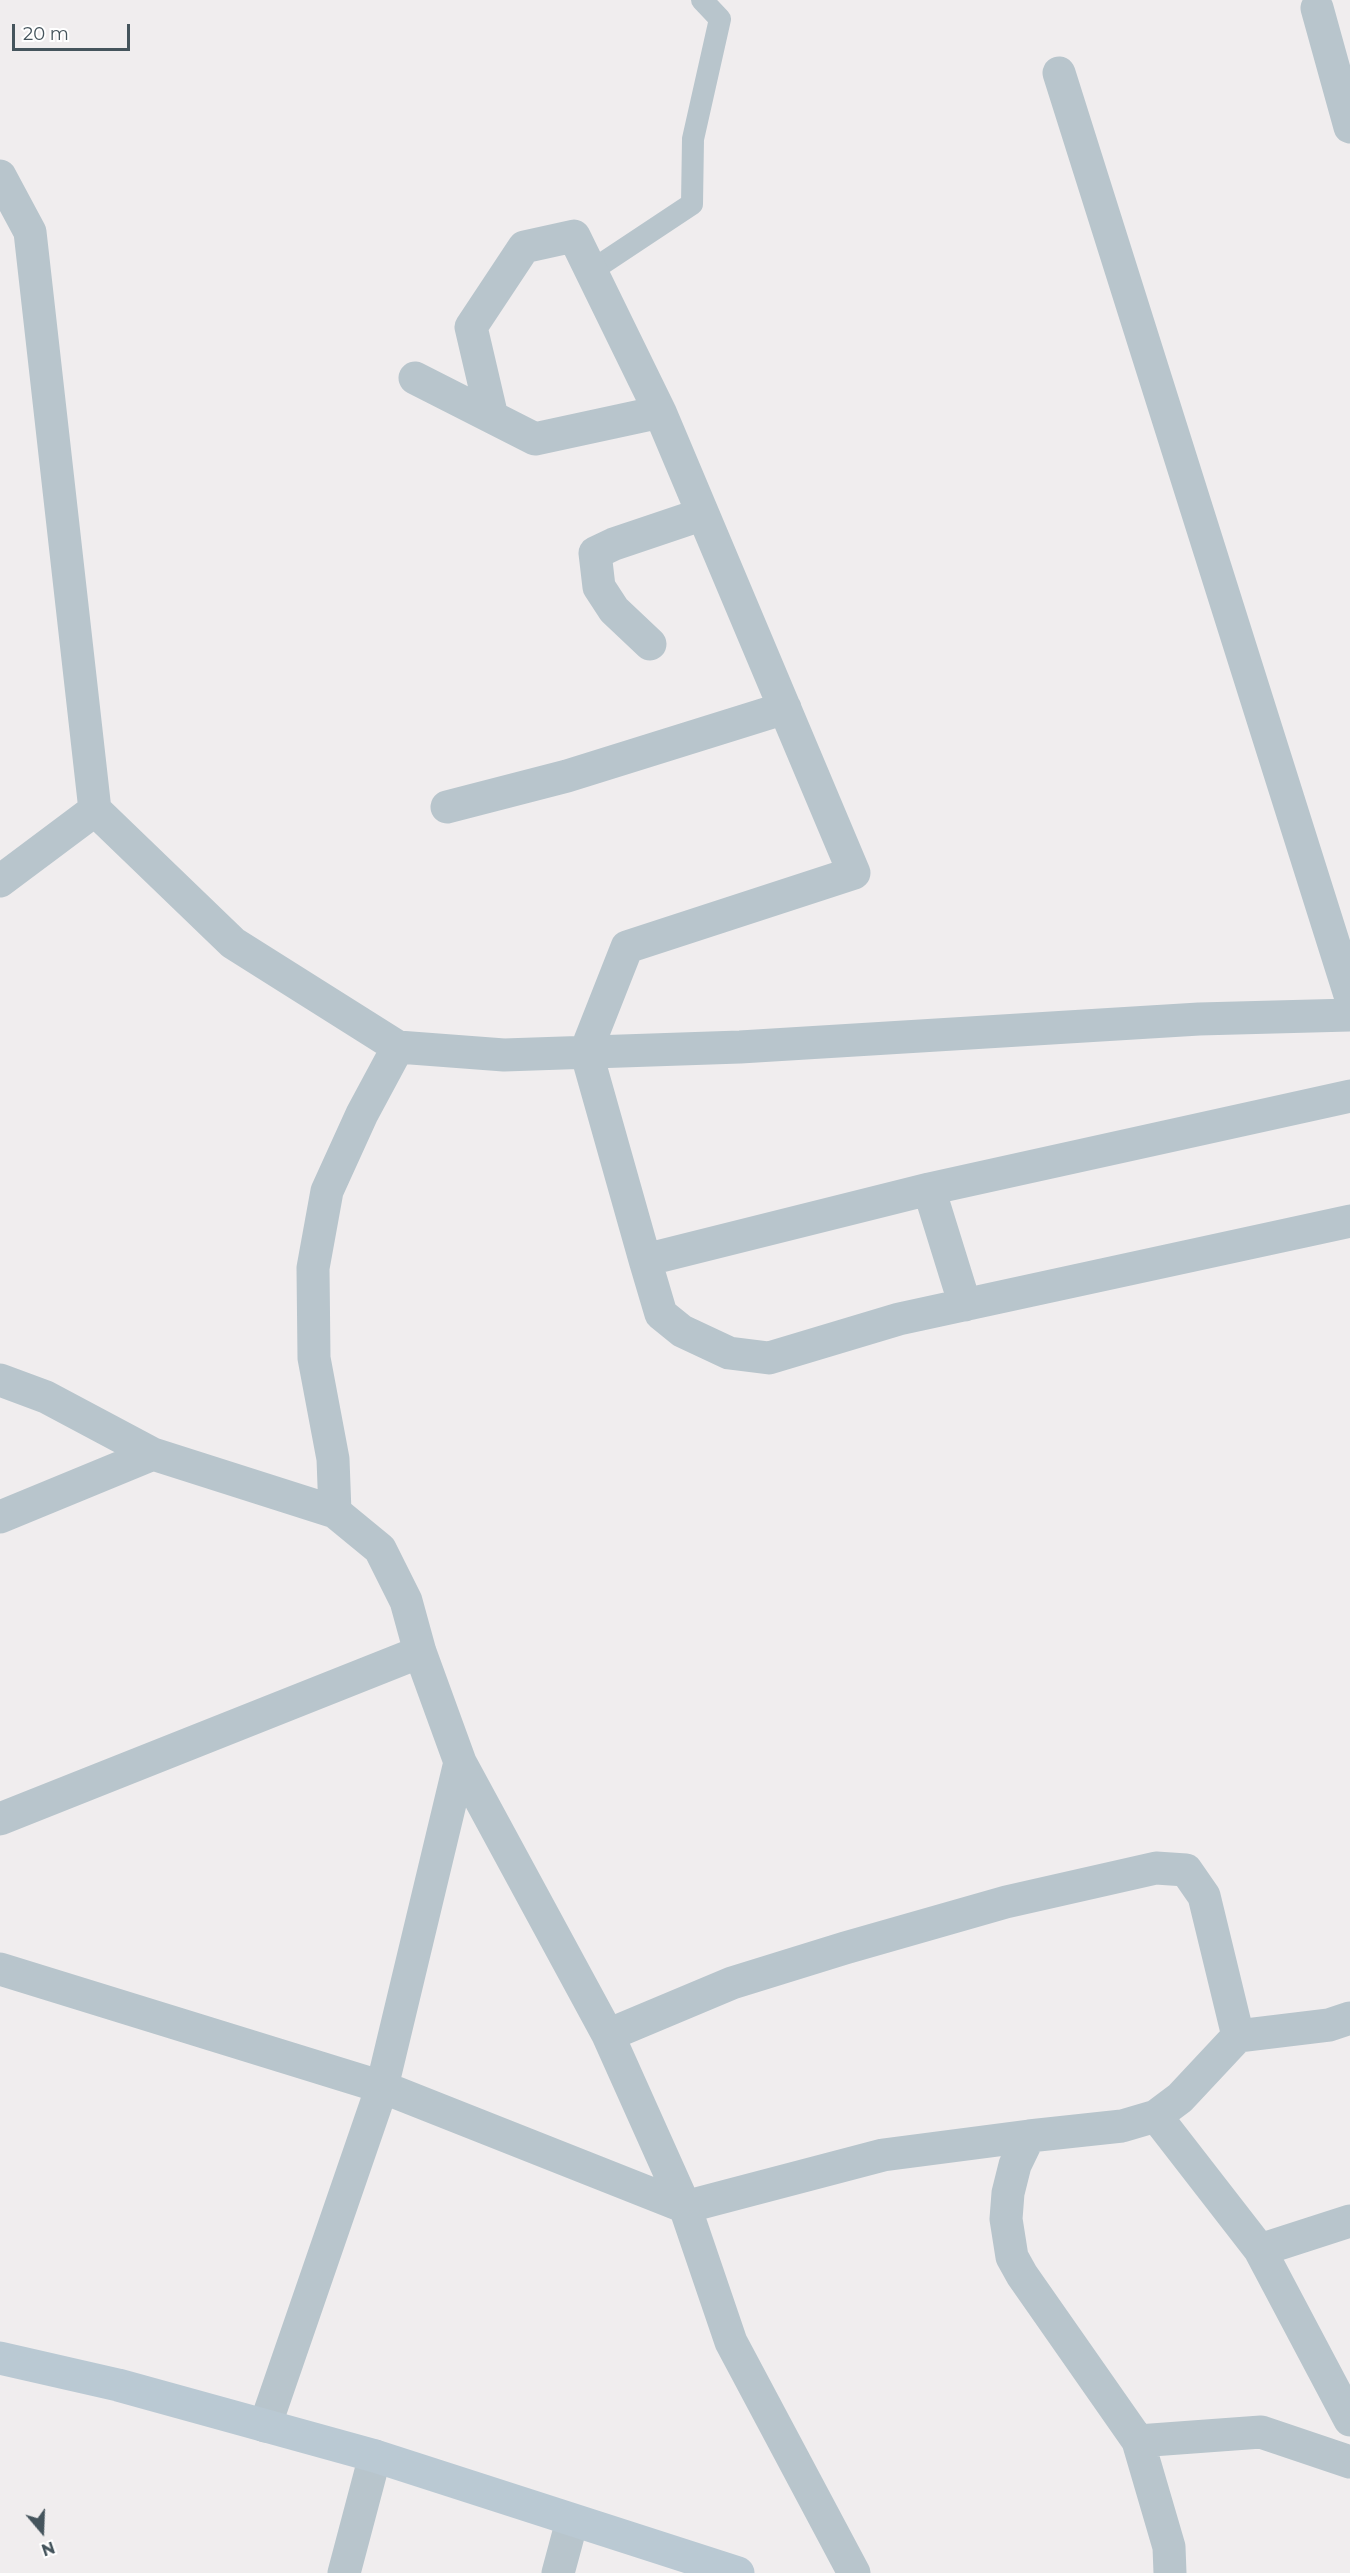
<!DOCTYPE html>
<style>
body{margin:0}
#map{position:relative;width:1350px;height:2573px;overflow:hidden;background:#f0edee;font-family:Montserrat,sans-serif}
canvas{display:block}
.north{position:absolute;left:12px;top:2501px;width:60px;height:60px;-webkit-text-stroke:4px #fff;paint-order:stroke;rotate:161deg;font-size:16px;font-weight:700;line-height:24px;text-align:center;color:#45545c}
.north::after{content:'';display:block;margin:auto;width:21px;height:27px;background:#45545c;clip-path:polygon(50% 0,100% 100%,50% 72%,0 100%)}
.scale{position:absolute;left:12px;top:24px;width:118px;height:27px;box-sizing:border-box;border:3px solid #45545c;border-top:0;padding-left:8px;font-size:18px;line-height:21px;white-space:nowrap;color:#45545c;-webkit-text-stroke:4px #fff;paint-order:stroke}
</style>
<div id="map">
<canvas width="1350" height="2573"></canvas>
<div class="north">N</div>
<div class="scale">20 m</div>
</div>
<script>
const ctx = document.querySelector('canvas').getContext('2d');
ctx.lineJoin = 'round';
const shape = rows => new Path2D(rows.map(r => 'M' + r).join(''));
function stroke(path, color, width, dash) { ctx.strokeStyle = color; ctx.lineWidth = width; ctx.lineCap = dash ? 'butt' : 'round'; ctx.setLineDash(dash || []); ctx.stroke(path); }
stroke(shape([
 [591,271,692,204,693,139,720,19,702,0]
]), '#b8c5cc', 22);
stroke(shape([
 [1317,8,1350,127],
 [1059,73,1350,995],
 [0,176,30,232,95,810,233,943,398,1047,504,1055,740,1047,1199,1019,1350,1015],
 [415,378,535,439,660,412],
 [492,417,471,327,524,247,574,236,660,412,854,873,627,947,586,1051,645,1260,929,1189,1350,1096],
 [650,644,614,610,599,587,595,553,614,544,703,514],
 [447,807,567,776,785,708],
 [0,881,95,810],
 [929,1189,965,1305],
 [645,1260,661,1314,682,1331,729,1353,769,1358,899,1319,1350,1221],
 [0,1380,46,1397,153,1454,335,1512,380,1549,406,1601,420,1652,460,1762,608,2035,685,2207,731,2342,854,2573],
 [335,1512,333,1459,314,1358,313,1268,327,1191,362,1114,398,1047],
 [0,1517,153,1454],
 [0,1819,420,1652],
 [0,1969,382,2087,685,2207,883,2155,1029,2136,1122,2126,1156,2116,1260,2250,1350,2420],
 [608,2035,732,1983,845,1948,1006,1902,1156,1868,1186,1870,1204,1896,1238,2036],
 [1156,2116,1180,2098,1238,2036,1329,2025,1350,2018],
 [1029,2136,1015,2165,1008,2193,1006,2219,1012,2257,1022,2275,1138,2441,1169,2547,1170,2573],
 [1260,2250,1350,2221],
 [265,2426,382,2087,460,1762],
 [1138,2441,1261,2432,1350,2462],
 [344,2573,375,2456],
 [558,2573,572,2521]
]), '#b8c5cc', 33);
stroke(shape([
 [0,2358,118,2385,375,2456,738,2573]
]), '#bac9d3', 33);
</script>
